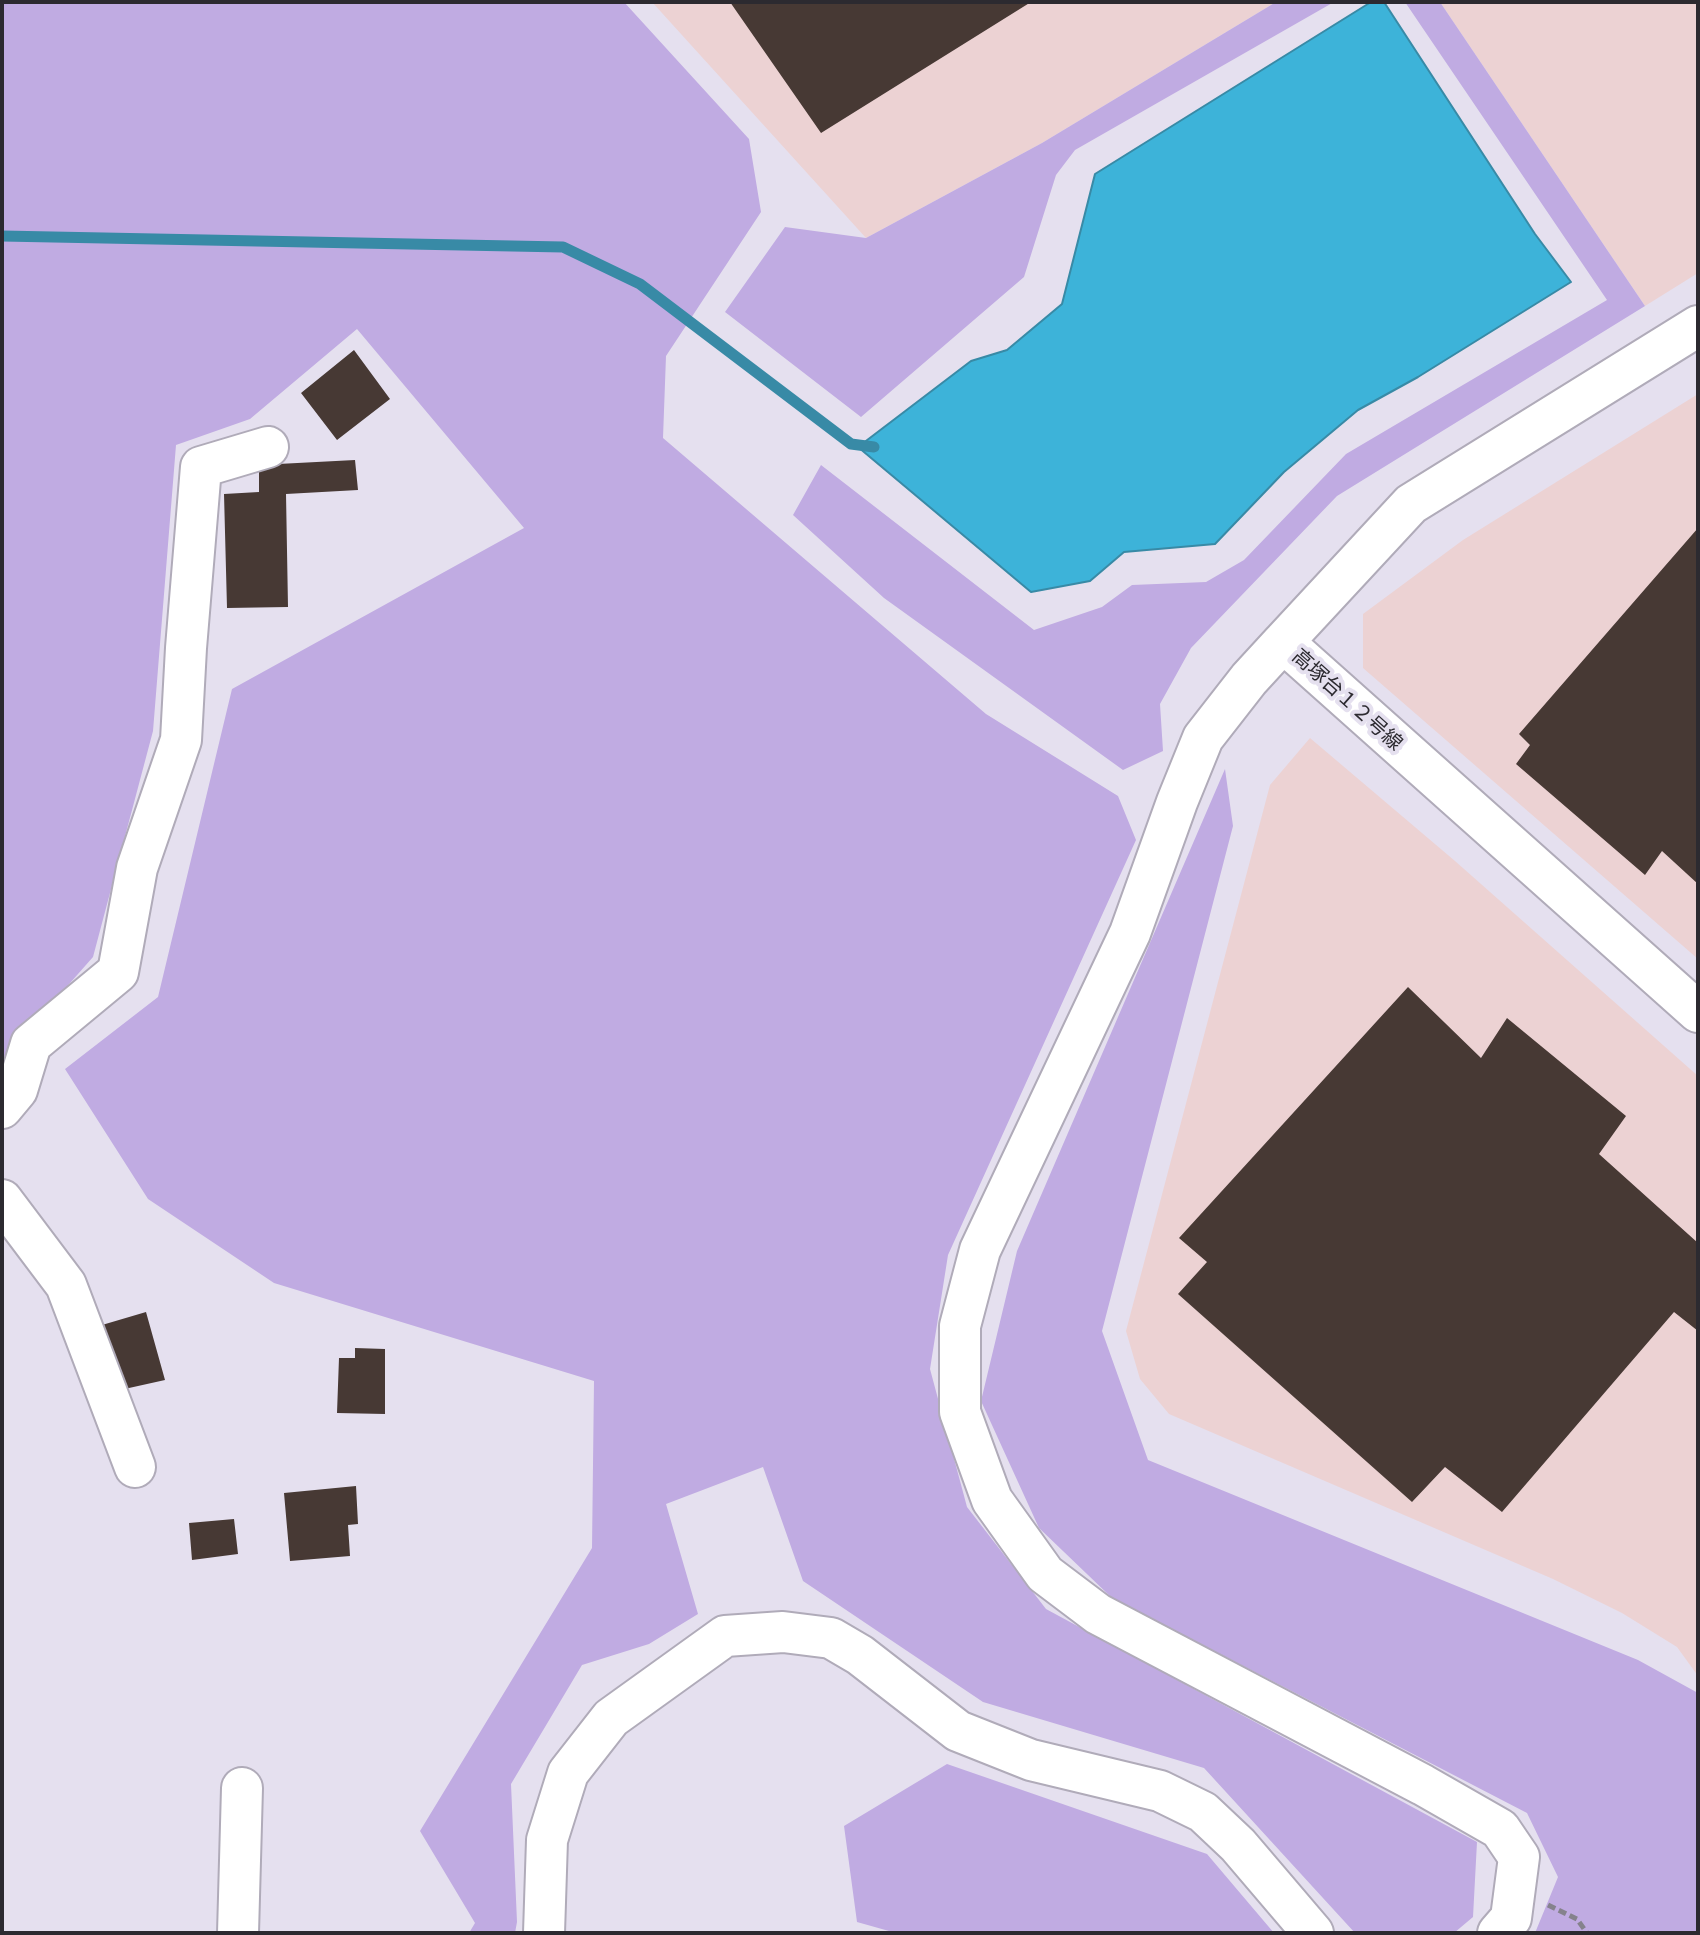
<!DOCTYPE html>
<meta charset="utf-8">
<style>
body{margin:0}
#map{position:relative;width:1700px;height:1935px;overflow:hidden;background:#e5e0ef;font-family:Raleway,sans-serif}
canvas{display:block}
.frame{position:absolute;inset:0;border:4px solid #2c2a30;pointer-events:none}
</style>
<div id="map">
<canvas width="1700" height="1935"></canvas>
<div class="frame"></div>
</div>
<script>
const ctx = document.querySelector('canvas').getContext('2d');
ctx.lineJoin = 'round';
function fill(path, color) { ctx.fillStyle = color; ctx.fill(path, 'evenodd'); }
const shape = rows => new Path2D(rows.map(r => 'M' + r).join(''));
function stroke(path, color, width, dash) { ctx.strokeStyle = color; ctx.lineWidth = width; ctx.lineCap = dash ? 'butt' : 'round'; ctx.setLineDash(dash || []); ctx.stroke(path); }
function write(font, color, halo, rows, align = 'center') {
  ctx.font = font + ' Raleway,"Noto Sans JP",sans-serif'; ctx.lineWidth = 8; ctx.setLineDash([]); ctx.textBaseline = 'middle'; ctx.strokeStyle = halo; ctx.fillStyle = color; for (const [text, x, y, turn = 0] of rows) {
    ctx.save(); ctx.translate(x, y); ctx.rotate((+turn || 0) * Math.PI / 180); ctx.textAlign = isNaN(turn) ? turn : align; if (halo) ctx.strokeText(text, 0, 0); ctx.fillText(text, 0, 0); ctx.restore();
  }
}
fill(shape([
 [652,2,1276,2,1042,143,866,238],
 [1440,2,1698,2,1698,273,1645,306],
 [1698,394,1698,959,1363,668,1363,614,1463,540],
 [1310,738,1455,861,1698,1076,1698,1676,1677,1647,1622,1613,1553,1579,1169,1414,1140,1379,1126,1331,1270,785]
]), '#ecd2d3');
fill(shape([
 [2,2,624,2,749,139,761,212,666,356,663,438,986,714,1118,796,1136,840,948,1255,930,1369,967,1507,1046,1609,1477,1842,1473,1917,1454,1933,1355,1933,1204,1768,983,1702,803,1581,763,1467,666,1504,698,1614,649,1644,582,1665,511,1784,517,1922,515,1933,469,1933,475,1923,420,1831,592,1548,594,1381,274,1283,148,1199,65,1069,158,997,232,689,524,528,357,329,250,419,176,445,153,731,93,957,2,1060],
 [1276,2,1334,2,1075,150,1056,175,1024,277,861,417,725,312,785,227,866,238,1042,143],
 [1405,2,1440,2,1645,306,1337,496,1191,648,1160,704,1163,751,1123,770,884,598,793,515,821,465,1034,630,1102,607,1132,585,1206,582,1244,560,1346,454,1607,300],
 [1225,769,1233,826,1102,1331,1148,1460,1638,1660,1698,1693,1698,1933,1535,1933,1558,1877,1527,1813,1112,1598,1039,1528,981,1401,1017,1251],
 [947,1764,1207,1854,1274,1933,896,1933,857,1922,844,1826]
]), '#c0abe2');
const water = shape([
 [1371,2,1384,2,1535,234,1571,282,1418,377,1358,410,1284,472,1215,544,1124,552,1090,581,1031,592,858,447,971,361,1007,350,1062,304,1095,174,1371,2]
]);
fill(water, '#3db3d9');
stroke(water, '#388aa6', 2);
stroke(shape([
 [2,236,563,247,640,284,851,444,874,447]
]), '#388aa6', 11);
fill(shape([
 [730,2,1031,2,821,133],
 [354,350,390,399,337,440,301,393],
 [355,460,358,490,286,494,288,607,227,608,224,494,259,492,259,465],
 [1698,528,1698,884,1662,851,1645,875,1516,764,1530,745,1519,734],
 [1408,987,1481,1058,1507,1018,1626,1116,1599,1154,1698,1243,1698,1331,1674,1312,1502,1512,1445,1467,1412,1502,1178,1294,1207,1262,1179,1238],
 [146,1312,165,1380,120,1390,102,1325],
 [355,1348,385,1349,385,1414,337,1413,339,1358,355,1358],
 [356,1486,358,1524,348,1525,350,1556,290,1561,284,1493],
 [234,1519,238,1554,192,1560,189,1523]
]), '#473934');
const minor = shape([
 [1698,326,1411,504,1283,642,1698,1012],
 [1283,642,1249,679,1203,738,1177,802,1130,933,980,1250,960,1326,960,1412,992,1500,1045,1574,1098,1614,1423,1785,1500,1829,1519,1857,1511,1918,1498,1933],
 [2,1108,17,1090,31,1044,118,972,137,868,181,740,186,648,201,467,268,447],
 [2,1200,66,1285,135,1467],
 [238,1933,242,1788],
 [544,1933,547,1840,568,1773,611,1718,725,1636,783,1632,831,1638,860,1655,958,1731,1031,1760,1160,1791,1203,1812,1238,1845,1313,1933]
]);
stroke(minor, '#b0abb9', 44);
stroke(shape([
 [1548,1905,1577,1919,1587,1933]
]), '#85828c', 5, [8, 4]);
stroke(minor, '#fff', 40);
write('20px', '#2c2a30', '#e5e0ef', [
 ["高塚台１２号線",1347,700,42]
]);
</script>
